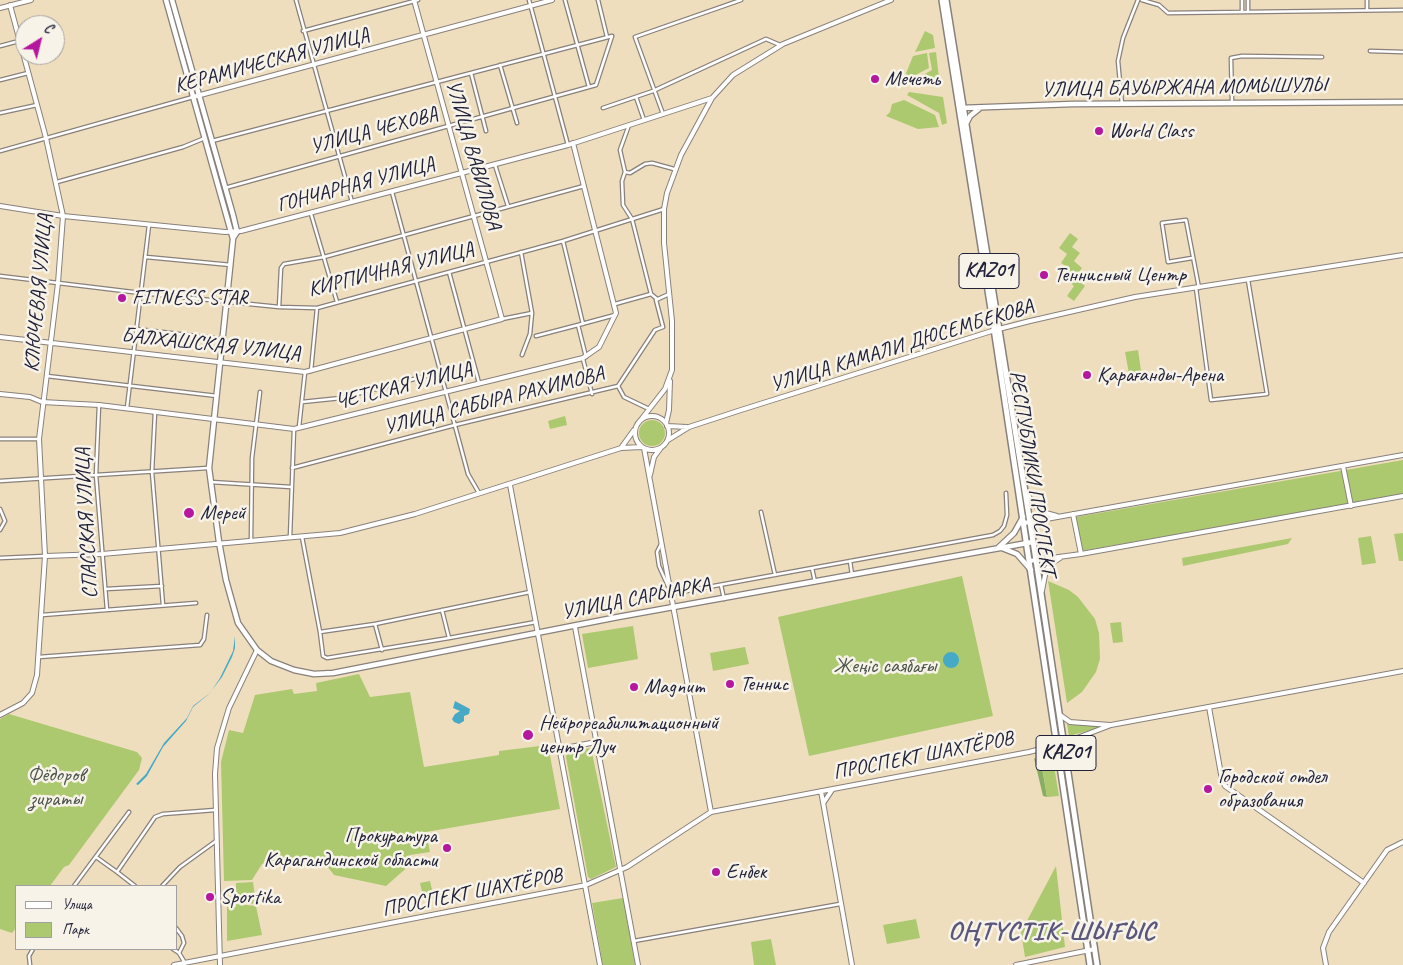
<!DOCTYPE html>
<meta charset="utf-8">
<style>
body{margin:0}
#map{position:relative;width:1403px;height:965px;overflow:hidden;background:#efdebd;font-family:Caveat,sans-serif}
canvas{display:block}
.legend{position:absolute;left:15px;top:885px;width:162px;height:65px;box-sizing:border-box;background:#f7f3e8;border:1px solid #a29fa3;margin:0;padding:6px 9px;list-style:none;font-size:15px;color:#22223b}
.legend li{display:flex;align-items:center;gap:10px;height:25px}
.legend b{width:25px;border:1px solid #a29fa3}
.north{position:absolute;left:15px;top:15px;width:50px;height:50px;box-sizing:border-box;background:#f7f3e8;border:1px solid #a29fa3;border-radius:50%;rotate:36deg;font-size:14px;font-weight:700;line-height:20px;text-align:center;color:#22223b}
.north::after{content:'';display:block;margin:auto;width:18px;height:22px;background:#b5179e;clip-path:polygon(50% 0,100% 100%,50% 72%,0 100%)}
</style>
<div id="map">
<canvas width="1403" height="965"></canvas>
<ul class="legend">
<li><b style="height:6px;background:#fff"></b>Улица</li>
<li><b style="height:14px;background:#acc970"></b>Парк</li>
</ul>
<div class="north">С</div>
</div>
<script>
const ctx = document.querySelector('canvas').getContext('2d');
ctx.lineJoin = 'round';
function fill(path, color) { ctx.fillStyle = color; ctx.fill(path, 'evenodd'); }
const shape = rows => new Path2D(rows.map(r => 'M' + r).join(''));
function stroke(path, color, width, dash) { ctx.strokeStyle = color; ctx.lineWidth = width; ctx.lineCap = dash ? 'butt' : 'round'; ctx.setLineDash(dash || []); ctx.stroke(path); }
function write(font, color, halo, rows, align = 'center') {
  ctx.font = font + ' Caveat,sans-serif'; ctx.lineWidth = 5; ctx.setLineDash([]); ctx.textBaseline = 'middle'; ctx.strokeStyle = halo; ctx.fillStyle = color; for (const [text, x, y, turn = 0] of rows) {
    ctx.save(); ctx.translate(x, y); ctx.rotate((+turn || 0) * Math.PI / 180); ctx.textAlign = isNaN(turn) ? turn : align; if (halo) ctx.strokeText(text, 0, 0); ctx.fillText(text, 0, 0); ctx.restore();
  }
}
fill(shape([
 [925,31,933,35,935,48,915,52],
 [936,52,940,86,909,83,932,70,929,53],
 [927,53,929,68,908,79,905,76,913,56],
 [909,92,943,97,947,123,942,125,939,113,907,95],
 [904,100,935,115,939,127,918,129,886,116,890,112,892,104],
 [1070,233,1078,239,1072,247,1080,253,1074,261,1082,268,1075,278,1085,286,1074,301,1067,296,1074,286,1064,278,1070,269,1061,263,1067,254,1059,248],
 [1138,350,1142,377,1130,379,1125,352],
 [565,416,567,425,550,429,548,421],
 '639 433a13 13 0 1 1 26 0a13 13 0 1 1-26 0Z',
 [1403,460,1403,494,1081,551,1076,517],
 [1403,533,1403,561,1399,561,1394,534],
 [1371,536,1376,563,1362,565,1358,538],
 [1292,538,1288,544,1183,566,1182,558],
 [962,576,993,716,809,756,778,617],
 [1048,581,1069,590,1078,597,1095,619,1099,633,1100,659,1096,672,1082,692,1067,703],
 [1121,622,1123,642,1113,643,1110,623],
 [633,626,638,659,588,668,582,634],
 [745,647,749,664,713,671,710,653],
 [359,674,370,697,410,692,424,767,499,755,499,751,548,745,560,809,426,832,430,852,410,855,411,864,386,886,334,875,323,861,282,859,262,864,252,880,224,881,221,762,229,730,243,733,255,695,292,689,294,694,317,691,316,683],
 [9,714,137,752,142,758,139,770,69,865,64,867,50,886,16,886,16,928,12,933,0,929,0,719],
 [1067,724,1100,725,1102,727,1069,736],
 [591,748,616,867,591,879,588,877,566,757,567,752],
 [1052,754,1059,796,1047,797,1041,760,1043,755],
 [1061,754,1063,754,1091,946,1090,946],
 [1056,866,1065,947,1025,957,1021,932],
 [430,881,434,898,424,900,420,883],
 [253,882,256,904,236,902,236,883],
 [623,898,635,965,603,965,592,903],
 [236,904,256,906,262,935,227,941,227,907,236,907],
 [916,919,920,938,887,944,883,925],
 [771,939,776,965,754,965,751,942]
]), '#acc970');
fill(shape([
 [1034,758,1041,762,1047,797,1043,796]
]), '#89ad62');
fill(shape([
 [235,636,235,648,232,657,222,677,209,694,193,707,186,721,163,747,147,776,138,785,136,784,146,774,164,743,187,718,193,706,210,693,220,678,233,651],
 '943 660a8 8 0 1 1 16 0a8 8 0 1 1-16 0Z',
 [455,701,470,709,469,714,464,716,464,721,459,724,454,722,452,719,455,714,460,711,453,708]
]), '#46a9c6');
const street = shape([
 [296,0,352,202],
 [529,0,568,145],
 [565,0,589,87],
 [598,0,607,37],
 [1142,0,1159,5,1168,13,1403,10],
 [1242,0,1242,11],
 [1367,0,1367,10],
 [1248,11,1248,0],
 [303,31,418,0],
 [0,46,19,41],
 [1370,51,1403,52],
 [500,65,517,123],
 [471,73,486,131],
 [0,80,28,73],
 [636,97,644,120],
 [1232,102,1231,58,1242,56,1322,57],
 [1122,104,1118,61,1123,38,1138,0],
 [603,108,653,91,766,39,780,45],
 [0,113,37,105],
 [663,114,635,37,741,0],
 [629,125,620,150,625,172,630,173,645,164,652,163,674,169],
 [212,141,612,36],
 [0,151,193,97],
 [495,165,508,206],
 [625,172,622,181,623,205,632,219,651,294,657,299],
 [57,182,183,147,205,138],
 [225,188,596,85,612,36],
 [392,192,468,474,479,493],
 [311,214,337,302],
 [563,241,583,324],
 [521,252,532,313,530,334,522,355],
 [146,257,231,265],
 [1192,258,1168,262,1162,223,1186,220,1199,288],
 [449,272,479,383],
 [0,276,141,293,279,307,317,308,563,241,664,209],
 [1196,288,1211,400,1267,394,1248,280],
 [615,304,651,294],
 [279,307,281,268,284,264,324,257,584,186],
 [502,319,532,313],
 [136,329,222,339],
 [536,336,578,325],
 [586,357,578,325,615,315],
 [583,359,592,394],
 [311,371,317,308],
 [47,376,217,396],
 [618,386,624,397,649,409],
 [302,402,341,398,441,372],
 [99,405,96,475,107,610],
 [127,408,149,225],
 [155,412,152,472,163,605],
 [299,427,305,372],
 [0,439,38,439],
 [292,468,455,425,618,386,655,330,663,327,656,300,669,294],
 [0,481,208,468],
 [211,482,291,487],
 [0,509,5,521,0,530],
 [761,512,775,575],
 [290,537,294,429],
 [302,537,320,632,375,624,530,592],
 [251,540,252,458,260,392],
 [661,544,657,552,659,566,668,586],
 [0,558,45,556],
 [850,561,852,575],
 [812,568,815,582],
 [721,585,724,599],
 [106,589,162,586],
 [670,594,993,535,1000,531,1004,526,1007,515,1006,493],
 [442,610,449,638,536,622],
 [42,615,196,603],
 [375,624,382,650],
 [320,632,323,656,327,658,449,638],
 [39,657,200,645,204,639,207,615],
 [96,857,117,872],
 [74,886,129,812],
 [135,886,117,872,155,817,163,814,215,810],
 [162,886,180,867,216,841],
 [176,928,182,936,184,943,179,953],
 [634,941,840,904],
 [173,949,179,953,185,963],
 [30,965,29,956,33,949]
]);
const secondary = shape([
 [0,8,31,0],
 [193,97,552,0],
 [0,206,63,216,225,232,241,231,568,145,712,98],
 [0,337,305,372,502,319,414,0],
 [0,394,30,397,42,402,99,405,294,429,583,358,599,347,616,313,573,143],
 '635 433a17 17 0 1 1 34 0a17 17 0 1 1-34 0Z',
 [640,421,665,389,672,370,672,321,664,243,664,209,667,193,681,155,712,98,733,75,783,44,891,0],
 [666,423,669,410,670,381],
 [667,426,687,427],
 [668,440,689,427,741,410,995,330,1030,321,1135,297,1403,255],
 [621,448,634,430],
 [644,448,711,812],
 [1343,466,1351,506],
 [650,475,654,457,660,449],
 [510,485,600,965],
 [1026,491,1033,504,1042,512,1057,516],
 [1073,514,1081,554],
 [1024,523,1403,455],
 [45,556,102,554,340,533,415,514,621,448,642,447],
 [1029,561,1081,554,1403,496],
 [1042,591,1046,570,1052,563,1060,558],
 [575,627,638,965],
 [1209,707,1222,780,1225,786,1364,883],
 [0,715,23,703,32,693,37,675,45,556,39,439,58,283,63,216,46,138,10,5],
 [1060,715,1070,722,1110,725],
 [560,749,596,742],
 [821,791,852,965],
 [824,802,832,790],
 [174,965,586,885,627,867,711,812,1029,752,1064,743,1111,725,1403,671],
 [220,965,215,774,217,748,229,708,257,650],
 [1016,965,1095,949],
 [1326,965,1323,948,1329,932,1387,850,1403,842]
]);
const primary = shape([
 [166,0,233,239,209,468,219,542,226,580,238,623,257,650,271,661,294,670,314,674,333,673,618,617,1033,542],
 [172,0,233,215,237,232,233,238],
 [961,108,1073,104,1403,102],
 [967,122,970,116,980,108],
 [999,547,1014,533,1023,517],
 [1002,548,1017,554,1031,570]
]);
const highway = shape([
 [942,0,993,322,1090,965],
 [946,0,1036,560,1097,965]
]);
stroke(street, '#88807c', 5);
stroke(secondary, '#88807c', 6);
stroke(primary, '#88807c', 7);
stroke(highway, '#88807c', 8);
stroke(street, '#fff', 2.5);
stroke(secondary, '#fff', 4);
stroke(primary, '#fff', 4.5);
stroke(highway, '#fff', 5);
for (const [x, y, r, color] of [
 [875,79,5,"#b5179e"],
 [1099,131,5,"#b5179e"],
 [1044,275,5,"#b5179e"],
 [122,298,5,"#b5179e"],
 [1087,375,5,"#b5179e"],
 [189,513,6,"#b5179e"],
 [730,684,5,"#b5179e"],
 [634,687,5,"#b5179e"],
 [528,735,6,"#b5179e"],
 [1208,789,5,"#b5179e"],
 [447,848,5,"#b5179e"],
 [716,872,5,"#b5179e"],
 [210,897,5,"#b5179e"]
]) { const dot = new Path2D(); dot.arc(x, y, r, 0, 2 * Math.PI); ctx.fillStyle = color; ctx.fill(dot); stroke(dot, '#f7f3e8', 2); }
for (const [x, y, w] of [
 [989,271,60],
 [1066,753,60]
]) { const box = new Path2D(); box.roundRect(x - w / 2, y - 17.5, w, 35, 4); ctx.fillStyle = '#f7f3e8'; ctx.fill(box); stroke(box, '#22223b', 1); }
write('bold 20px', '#22223b', null, [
 ["KАZ01",989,271],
 ["KАZ01",1066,753]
]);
write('21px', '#22223b', '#f7f3e8', [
 ["КЕРАМИЧЕСКАЯ УЛИЦА",272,61,-15],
 ["УЛИЦА БАУЫРЖАНА МОМЫШУЛЫ",1184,88,-1],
 ["УЛИЦА ЧЕХОВА",374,131,-15],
 ["УЛИЦА ВАВИЛОВА",473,155,74],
 ["ГОНЧАРНАЯ УЛИЦА",356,185,-15],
 ["КИРПИЧНАЯ УЛИЦА",391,270,-14],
 ["КЛЮЧЕВАЯ УЛИЦА",39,293,-85],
 ["БАЛХАШСКАЯ УЛИЦА",211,345,6],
 ["УЛИЦА КАМАЛИ ДЮСЕМБЕКОВА",902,346,-17],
 ["ЧЕТСКАЯ УЛИЦА",404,386,-14],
 ["УЛИЦА САБЫРА РАХИМОВА",494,401,-14],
 ["РЕСПУБЛИКИ ПРОСПЕКТ",1032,473,81],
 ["СПАССКАЯ УЛИЦА",87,523,-93],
 ["УЛИЦА САРЫАРКА",636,599,-11],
 ["ПРОСПЕКТ ШАХТЁРОВ",923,756,-11],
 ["ПРОСПЕКТ ШАХТЁРОВ",472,893,-11]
]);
write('21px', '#22223b', '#f7f3e8', [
 ["Мечеть",885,79],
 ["World Class",1109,131],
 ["Теннисный Центр",1054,275],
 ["FITNESS STAR",132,298],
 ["Қарағанды-Арена",1097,375],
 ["Мерей",200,513],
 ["Теннис",740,684],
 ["Magnum",644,687],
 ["Нейрореабилитационный",539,723],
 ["центр Луч",539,747],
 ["Городской отдел",1218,777],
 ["образования",1218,801],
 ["Прокуратура",437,836,"right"],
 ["Карагандинской области",437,860,"right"],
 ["Енбек",726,872],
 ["Sportika",220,897]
], 'left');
write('21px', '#4b544b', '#f7f3e8', [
 ["Жеңіс саябағы",885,666],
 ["Фёдоров",56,775],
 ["зираты",56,799]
]);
ctx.letterSpacing = '1px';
write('bold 26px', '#5b577c', '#f7f3e8', [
 ["ОҢТҮСТІК-ШЫҒЫС",1052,932]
]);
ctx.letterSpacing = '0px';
</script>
